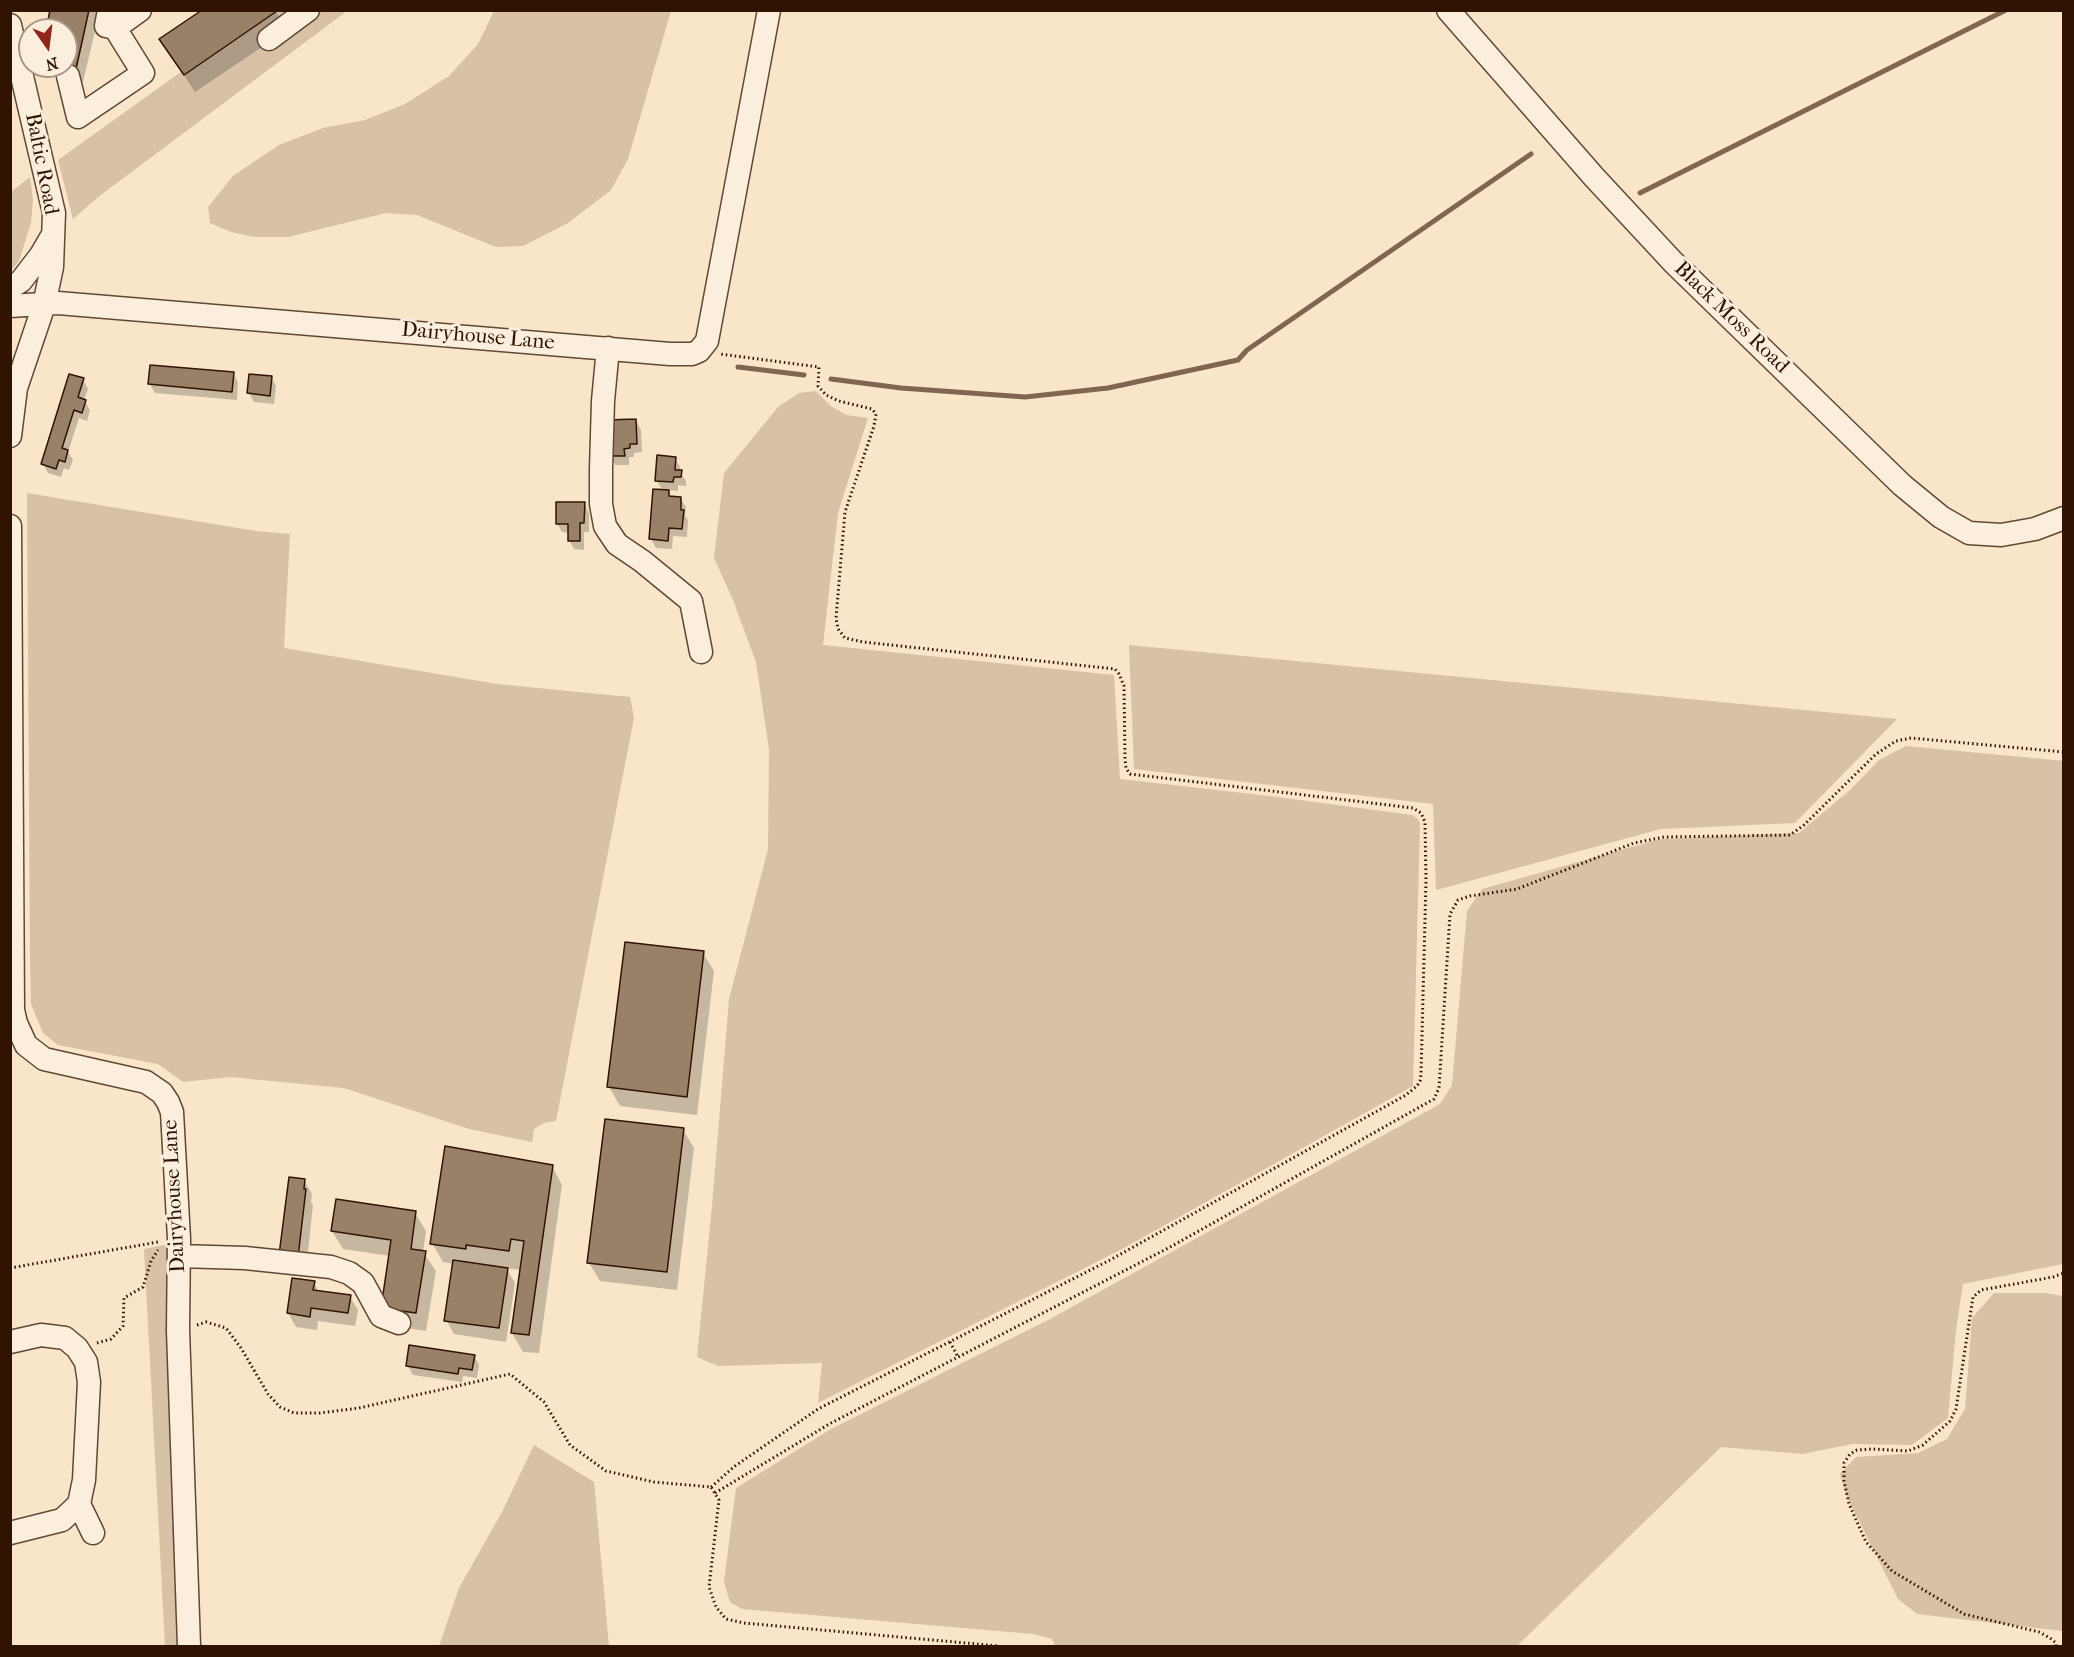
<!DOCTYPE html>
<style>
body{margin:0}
#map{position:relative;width:2074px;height:1657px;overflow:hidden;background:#f9e5c9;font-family:"IM FELL French Canon",serif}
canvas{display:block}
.frame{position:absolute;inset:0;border:12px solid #301300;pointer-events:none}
.north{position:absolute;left:18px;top:18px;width:60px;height:60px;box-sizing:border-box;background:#fbeedc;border:2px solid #aa9684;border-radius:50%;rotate:166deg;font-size:16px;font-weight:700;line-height:24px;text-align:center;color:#301300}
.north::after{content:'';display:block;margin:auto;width:21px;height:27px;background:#8f2418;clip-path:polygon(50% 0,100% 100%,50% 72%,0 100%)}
</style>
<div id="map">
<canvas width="2074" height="1657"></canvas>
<div class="frame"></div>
<div class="north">N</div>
</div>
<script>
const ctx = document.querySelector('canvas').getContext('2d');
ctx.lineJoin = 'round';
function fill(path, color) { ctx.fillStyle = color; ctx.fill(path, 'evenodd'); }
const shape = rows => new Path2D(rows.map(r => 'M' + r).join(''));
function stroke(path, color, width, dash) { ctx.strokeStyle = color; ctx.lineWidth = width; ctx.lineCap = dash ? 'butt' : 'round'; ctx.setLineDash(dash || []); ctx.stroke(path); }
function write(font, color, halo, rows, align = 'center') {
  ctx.font = font + ' "IM FELL French Canon",serif'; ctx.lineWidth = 6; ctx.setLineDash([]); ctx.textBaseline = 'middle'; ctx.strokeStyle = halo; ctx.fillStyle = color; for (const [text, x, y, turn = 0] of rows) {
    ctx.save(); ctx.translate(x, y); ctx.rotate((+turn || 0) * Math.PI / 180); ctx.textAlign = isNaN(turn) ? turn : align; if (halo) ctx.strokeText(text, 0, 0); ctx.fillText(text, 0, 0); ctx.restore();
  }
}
fill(shape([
 [266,11,347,11,98,197,73,219,58,160],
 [494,11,671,11,628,159,611,190,568,223,523,246,496,247,417,215,386,213,288,237,254,237,231,232,210,223,208,207,233,176,279,145,323,128,365,120,405,104,449,76,478,44],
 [30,177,33,200,31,223,19,261,11,271,11,192],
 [816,391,831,406,846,415,868,418,838,513,823,645,1114,675,1120,779,1270,796,1412,815,1418,819,1420,824,1413,1086,1124,1248,818,1403,822,1363,718,1366,697,1357,712,1206,729,999,768,849,769,750,756,662,733,600,714,558,724,473,778,407,799,393],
 [27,493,256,531,290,534,284,648,497,684,630,697,634,718,556,1121,544,1123,534,1129,532,1142,469,1129,344,1088,230,1077,183,1082,158,1064,58,1045,43,1033,31,1004,30,961],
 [1129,645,1897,719,1795,823,1661,829,1436,890,1433,804,1134,769],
 [1906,746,2064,761,2063,1264,1963,1284,1956,1330,1948,1418,1912,1445,1852,1444,1803,1454,1721,1447,1517,1646,1055,1646,1052,1639,1033,1634,742,1609,730,1602,724,1582,736,1488,831,1429,1050,1319,1440,1104,1452,1085,1467,911,1482,889,1660,839,1799,833,1851,789,1879,760],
 [169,1244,180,1646,165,1646,144,1249],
 [1994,1293,2046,1293,2063,1296,2062,1631,1917,1614,1898,1599,1846,1495,1840,1474,1856,1457,1918,1453,1947,1439,1965,1409,1972,1318],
 [534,1445,594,1482,609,1646,439,1646,459,1588,502,1512]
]), '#d7c1a7');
fill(shape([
 [52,10,100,10,83,82,48,74,44,66,66,66,66,30,47,30],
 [275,10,287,30,195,92,161,40],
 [233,373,238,382,237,400,155,393,150,384],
 [271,377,276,386,274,404,254,402,249,393],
 [83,380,88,389,84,400,90,410,87,421,79,418,68,452,73,460,69,470,64,468,61,477,48,473,43,464],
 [636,421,641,430,642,452,634,453,634,457,629,457,629,465,615,465,610,456],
 [675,458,680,467,680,472,686,481,686,486,678,485,678,491,667,490,671,497,680,498,686,507,685,515,688,520,687,537,673,536,672,549,656,548,651,539,663,491,657,481],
 [679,505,682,505,682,517],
 [584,504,589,513,589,532,584,532,584,550,574,549,569,540,569,533,562,532,557,523],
 [703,953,714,971,697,1115,620,1106,609,1087],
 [683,1130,694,1148,677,1290,600,1281,589,1263],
 [552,1166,562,1185,539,1353,523,1352,512,1333,522,1270,506,1268,515,1283,506,1342,454,1334,446,1320,454,1264,443,1262,432,1243],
 [304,1180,312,1194,311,1202,313,1205,306,1270,289,1268],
 [415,1213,426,1231,423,1252,436,1271,426,1331,393,1326,390,1256,343,1249,332,1231],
 [314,1283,319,1292,350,1297,358,1310,355,1326,318,1321,317,1330,296,1327,288,1313],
 [474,1356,479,1365,477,1378,463,1376,462,1382,413,1375,408,1366]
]), '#0003');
stroke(shape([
 [1640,193,2006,10],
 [738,367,804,375],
 [831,379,901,388,1025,397,1108,388,1238,360,1247,350,1531,154]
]), '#806650', 5);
const building = shape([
 [50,10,89,10,76,69,66,66,66,30,46,30,50,10],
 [202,10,277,10,277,11,184,75,159,39,202,10],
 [150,365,234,372,232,392,148,384,150,365],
 [69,374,84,378,78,397,86,400,82,413,74,410,62,448,68,450,65,462,59,460,56,469,41,464,69,374],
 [249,374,272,376,270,396,247,393,249,374],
 [636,419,637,444,630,444,630,448,624,449,625,456,608,456,607,420,636,419],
 [657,455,676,457,675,470,682,470,681,477,674,477,673,482,655,481,657,455],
 [653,489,669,490,669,496,681,497,681,510,684,510,682,529,669,528,668,541,649,539,653,489],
 [556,502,585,502,584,523,580,523,580,541,568,541,568,524,556,524,556,502],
 [625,942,704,951,687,1097,607,1087,625,942],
 [605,1119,684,1128,667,1272,587,1263,605,1119],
 [445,1146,553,1165,529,1335,511,1333,524,1241,511,1239,509,1251,466,1245,466,1249,430,1244,445,1146],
 [289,1177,305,1179,304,1189,306,1189,298,1257,279,1255,289,1177],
 [336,1199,416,1211,411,1249,426,1251,416,1313,381,1308,391,1240,331,1231,336,1199],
 [453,1260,508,1268,499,1328,444,1321,453,1260],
 [292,1278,315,1281,313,1290,351,1295,348,1313,311,1308,310,1317,287,1313,292,1278],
 [409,1345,475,1355,472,1370,459,1368,458,1374,406,1366,409,1345]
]);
fill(building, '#998069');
stroke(building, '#301300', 1.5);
const minor = shape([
 [109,10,106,26,115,28,140,10],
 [1448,10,1594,177,1673,262,1902,485,1941,517,1969,533,2001,535,2035,529,2064,518],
 [10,25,54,213,52,267,44,305,16,388,10,436],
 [269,39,308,10],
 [68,76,78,117,143,73,115,28],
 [10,288,21,281,41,255,52,236],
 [10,306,58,303,670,354,692,354,699,351,707,341,769,10],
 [608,348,603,401,601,469,601,504,605,526,617,544,642,561,691,601,701,652],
 [10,526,13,1010,16,1023,26,1045,44,1059,146,1082,162,1093,168,1102,172,1112,179,1239,178,1330,189,1646],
 [179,1256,245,1258,331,1267,349,1273,363,1283,381,1316,399,1323],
 [10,1342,41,1335,65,1338,77,1348,86,1362,89,1382,84,1480,79,1504,62,1520,10,1533],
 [79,1504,93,1533]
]);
stroke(minor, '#624832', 25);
stroke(shape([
 [10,1268,158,1242],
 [197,1325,206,1322,226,1328,241,1348,268,1394,280,1407,294,1413,320,1413,359,1408,510,1374,544,1402,570,1445,606,1471,654,1482,711,1487,719,1500,709,1587,716,1607,726,1619,744,1623,999,1646],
 [950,1342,958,1357],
 [97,1343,111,1339,123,1326,124,1298,143,1287,151,1261,158,1250],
 [711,1487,735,1466,818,1409,1110,1260,1406,1095,1417,1086,1420,1081,1421,1074,1426,880,1425,822,1421,813,1413,808,1130,774,1126,768,1125,759,1124,686,1119,674,1115,669,863,642,845,638,838,629,836,618,845,512,874,426,876,414,872,409,839,401,826,395,818,386,819,367,720,354],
 [715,1493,831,1423,1172,1246,1434,1099,1439,1088,1450,914,1458,900,1470,896,1517,889,1634,843,1664,837,1790,835,1804,825,1876,754,1896,741,1911,738,2064,752],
 [2056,1646,2056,1643,2050,1638,2039,1632,1964,1614,1892,1571,1866,1542,1849,1504,1844,1481,1844,1463,1850,1454,1857,1450,1872,1449,1908,1451,1923,1445,1950,1421,1956,1409,1973,1297,1981,1290,2053,1277,2064,1273]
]), '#301300', 3, [1.5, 3]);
stroke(minor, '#fbeedc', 22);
write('21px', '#301300', '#fbeedc', [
 ["Baltic Road",41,164,79],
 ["Black Moss Road",1731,318,44],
 ["Dairyhouse Lane",478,337,5],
 ["Dairyhouse Lane",175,1196,-93]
]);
</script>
